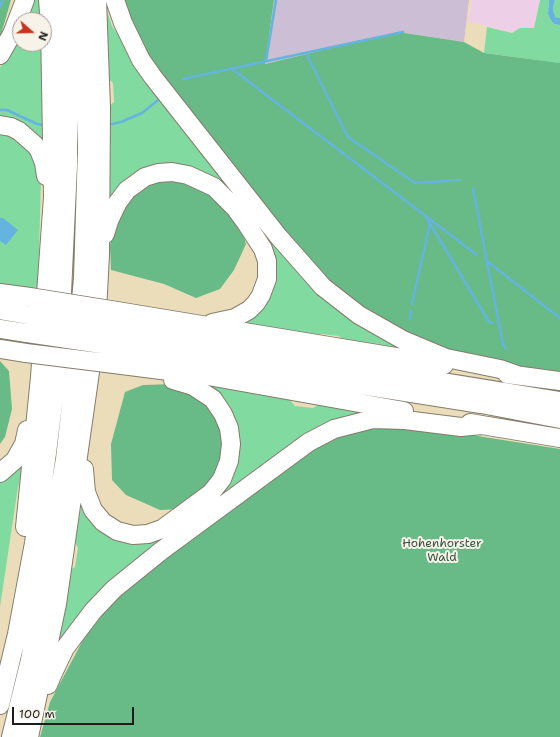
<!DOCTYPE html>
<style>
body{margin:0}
#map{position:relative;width:560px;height:737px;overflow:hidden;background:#ecddba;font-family:"Shantell Sans",sans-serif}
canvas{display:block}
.north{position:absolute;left:12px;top:12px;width:40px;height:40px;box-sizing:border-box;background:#f7f3e8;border:1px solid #9f9d96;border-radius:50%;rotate:110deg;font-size:11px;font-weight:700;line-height:16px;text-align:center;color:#1c1c1c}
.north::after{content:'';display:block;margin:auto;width:14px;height:18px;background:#c8321e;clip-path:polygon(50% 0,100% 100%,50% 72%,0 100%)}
.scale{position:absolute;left:12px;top:707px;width:122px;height:18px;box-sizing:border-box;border:2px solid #1c1c1c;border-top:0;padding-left:5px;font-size:12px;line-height:14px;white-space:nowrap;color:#1c1c1c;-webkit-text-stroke:3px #f7f3e8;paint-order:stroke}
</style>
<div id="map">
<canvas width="560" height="737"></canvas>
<div class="north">N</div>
<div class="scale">100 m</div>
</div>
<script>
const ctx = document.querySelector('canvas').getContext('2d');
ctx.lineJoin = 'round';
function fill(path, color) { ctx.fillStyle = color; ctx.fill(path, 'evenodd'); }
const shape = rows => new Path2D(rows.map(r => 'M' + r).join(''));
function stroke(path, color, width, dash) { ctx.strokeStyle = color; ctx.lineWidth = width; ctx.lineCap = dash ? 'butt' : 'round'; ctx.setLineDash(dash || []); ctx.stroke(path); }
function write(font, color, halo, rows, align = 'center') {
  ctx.font = font + ' "Shantell Sans",sans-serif'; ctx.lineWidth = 4; ctx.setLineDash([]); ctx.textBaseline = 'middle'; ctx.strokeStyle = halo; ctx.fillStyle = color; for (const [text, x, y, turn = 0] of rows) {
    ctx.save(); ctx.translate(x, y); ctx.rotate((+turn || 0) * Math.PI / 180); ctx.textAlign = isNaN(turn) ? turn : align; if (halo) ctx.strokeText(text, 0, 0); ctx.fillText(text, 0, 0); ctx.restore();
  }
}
fill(shape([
 [472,0,540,0,534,28,520,28,512,33,468,21]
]), '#edd0e8');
fill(shape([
 [274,0,469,0,464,42,398,32,265,64]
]), '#ccbed4');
fill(shape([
 [29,0,41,0,42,20,22,20],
 [540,0,549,0,548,14,550,19,554,24,560,25,560,63,484,53,487,27,512,33,520,28,534,28],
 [555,0,560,0,560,18,556,18,554,13,553,8],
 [104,2,112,26,149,81,416,353,345,344,339,336,321,334,315,339,231,326,265,297,255,227,107,208,108,107,114,102,113,83,108,78],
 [20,25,20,44,43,44,45,148,0,121,0,68],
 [0,129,30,146,41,180,38,290,0,287],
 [187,379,289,399,295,406,313,408,320,404,399,414,253,478,54,655,62,627,70,570,75,567,78,548,75,542,82,502,135,542,214,497],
 [26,457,18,487,0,607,0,479]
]), '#81dba1');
fill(shape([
 [0,0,11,0,0,38],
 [118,0,274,0,265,64,398,32,464,42,484,53,560,63,560,372,511,365,430,345,366,315,314,270,163,84],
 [177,177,219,198,243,234,246,244,234,270,220,289,196,298,164,284,111,270,110,246,112,228,118,211,140,185],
 [0,361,9,371,12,409,5,437,0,444],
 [173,384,203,398,224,426,219,473,182,509,160,510,126,495,112,480,111,444,125,392,143,385],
 [408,425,560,449,560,737,40,737,50,702,83,640,119,593,311,449,352,429]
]), '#68bb87');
fill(shape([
 [549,0,555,0,553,8,554,13,556,18,560,18,560,25,554,24,550,19,548,14],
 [0,218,3,218,18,230,6,245,0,241]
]), '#64b4df');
stroke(shape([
 [0,7,3,0],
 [306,53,348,137,415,183,461,180],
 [266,61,276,0],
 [232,69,477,255],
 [183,79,403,32],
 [0,110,7,110,37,124,43,125],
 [112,124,121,122,142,113,158,100],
 [473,189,503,344,506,348],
 [426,217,489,322,492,323],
 [488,262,560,318],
 [412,304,430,223],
 [410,319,411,311]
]), '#64b4df', 2.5);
const highway = shape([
 [115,0,123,23,141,60,153,77,278,236,323,287,359,315,403,340,446,358,500,369,517,375],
 [0,55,12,34,25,0],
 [0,125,11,127,19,131,35,145,39,150,44,163,46,176],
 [105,234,109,221,118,202,127,190,145,177,158,173,172,172,188,175,214,187,235,208,246,223,263,249,267,261,267,279,261,295,256,303,249,310,235,318,212,323],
 [0,293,30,297],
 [0,310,29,315],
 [111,310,444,365],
 [110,328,560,401],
 [0,329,27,333],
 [108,345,481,404,560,419],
 [0,349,26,353],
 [106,363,208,376,404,411],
 [507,374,560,381],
 [470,423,560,438],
 [84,469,86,492,93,510,103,522,117,531,133,535,148,534,162,529,211,493,222,479,229,461,231,444,229,428,223,414,213,399,193,386,173,380],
 [0,473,15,460,24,444,27,430],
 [25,527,40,377,53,197,50,25,48,0],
 [48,685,53,673,65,648,93,611,114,589,161,551,309,442,334,429,373,419,405,420,461,427,482,425],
 [0,705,17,634,34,543,47,453,56,380,62,293,68,165,68,104,64,0],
 [11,737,30,660,65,459,74,379,83,278,87,148,82,0],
 [29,737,57,604,96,330,100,255,101,108,97,0]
]);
stroke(highway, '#847c6b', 20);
stroke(highway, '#fff', 18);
const highwayBridge = shape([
 [30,297,111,310],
 [29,315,110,328],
 [27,333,108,345],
 [26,353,106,363]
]);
stroke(highwayBridge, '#847c6b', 20, []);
stroke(highwayBridge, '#fff', 18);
write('12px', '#3a5544', '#f7f3e8', [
 ["Hohenhorster",442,544],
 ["Wald",442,558]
]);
</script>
